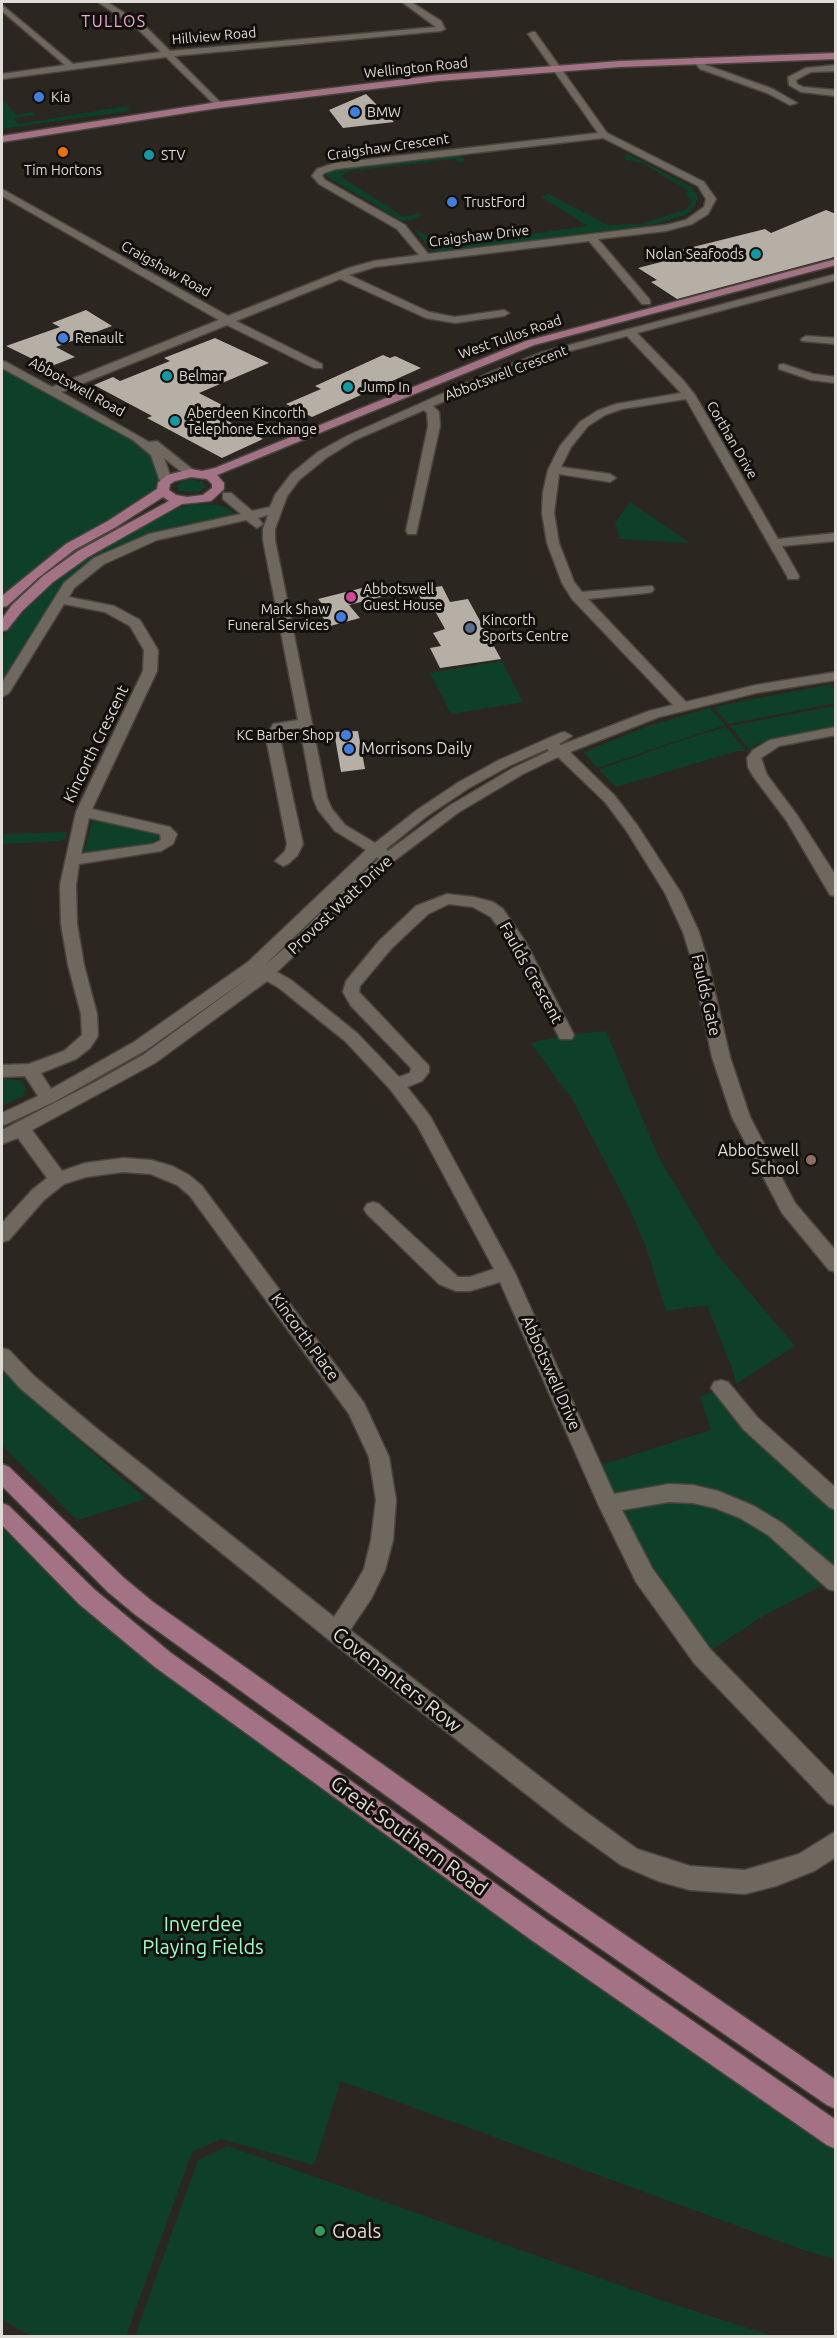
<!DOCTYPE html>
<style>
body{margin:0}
#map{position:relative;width:837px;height:2338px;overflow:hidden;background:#2b261f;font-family:Ubuntu,sans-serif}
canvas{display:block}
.frame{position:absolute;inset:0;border:3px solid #dfdbd6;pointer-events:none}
</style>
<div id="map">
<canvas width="837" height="2338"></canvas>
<div class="frame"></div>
</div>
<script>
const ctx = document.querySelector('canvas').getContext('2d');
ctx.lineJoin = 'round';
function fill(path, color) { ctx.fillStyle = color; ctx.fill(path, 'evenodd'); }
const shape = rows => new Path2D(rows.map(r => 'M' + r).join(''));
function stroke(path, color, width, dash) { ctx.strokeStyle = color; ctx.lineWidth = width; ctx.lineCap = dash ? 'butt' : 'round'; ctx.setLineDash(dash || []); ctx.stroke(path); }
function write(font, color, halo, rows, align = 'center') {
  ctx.font = font + ' Ubuntu,sans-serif'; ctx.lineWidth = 6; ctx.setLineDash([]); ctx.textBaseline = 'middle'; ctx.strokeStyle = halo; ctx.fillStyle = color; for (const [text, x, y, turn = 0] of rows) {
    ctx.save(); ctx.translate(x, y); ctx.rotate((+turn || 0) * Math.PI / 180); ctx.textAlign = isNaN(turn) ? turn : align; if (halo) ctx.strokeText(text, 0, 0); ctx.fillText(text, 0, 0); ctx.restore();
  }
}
fill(shape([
 [2,98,16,115,33,112,36,115,14,118,19,124,126,106,130,111,2,129],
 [628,154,692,187,698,197,694,207,685,215,656,224,443,252,431,250,414,229,427,236,435,247,588,226,541,197,549,194,607,225,642,224,687,209,692,202,685,193,689,191,642,163,627,160,624,156],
 [460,156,465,160,463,162,460,163,455,159,350,171,340,176,404,217,420,213,419,217,410,220,402,221,326,176,327,173,332,170],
 [2,364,148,445,163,486,70,547,2,603],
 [188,479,201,481,206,487,197,493,179,491,177,485],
 [630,502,690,543,620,539,615,523],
 [197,504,220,505,231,510,233,513,231,516,215,521,186,524,154,532,123,544,92,561,47,611,2,684,2,636,37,595,68,568,150,520,182,507],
 [502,661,523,702,451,714,430,673],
 [831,684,835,690,835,703,728,724,714,707],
 [835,706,835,727,770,740,757,744,750,750,730,726],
 [710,708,725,725,597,768,584,752,648,726],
 [726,727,746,751,737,751,616,787,599,770,677,742],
 [93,819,157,830,163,837,152,843,88,855,84,852],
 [66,832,66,839,59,841,2,844,2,834],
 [606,1031,659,1158,716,1253,795,1346,736,1384,732,1368,707,1305,666,1311,647,1250,630,1209,572,1099,531,1043,566,1035],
 [2,1076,5,1076,5,1079,20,1080,26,1088,23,1096,2,1106],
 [2,1369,27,1395,146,1499,77,1520,2,1445],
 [721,1388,835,1501,835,1582,833,1580,763,1616,702,1656,592,1468,711,1430,700,1397],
 [2,1512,87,1597,835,2136,835,2259,803,2250,341,2081,314,2165,221,2139,192,2152,126,2336,31,2336,2,2320],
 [228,2146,667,2302,773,2336,135,2336,198,2160]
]), '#0e4029');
fill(shape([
 [366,94,394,122,343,128,329,110],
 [826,210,836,214,836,256,831,258,677,299,651,282,657,280,638,268,680,257,673,252,765,229,771,233],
 [86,310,112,326,56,347,75,357,49,367,6,346,60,327,52,323],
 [215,338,269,363,199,393,228,408,214,414,263,439,222,458,147,418,152,416,94,385,113,377,120,381,170,361,164,358],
 [383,355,390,358,395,356,421,368,312,417,286,404,321,389,315,386],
 [374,585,384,596,349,605,360,618,330,626,321,615,330,613,318,599],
 [442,586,450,602,468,599,501,659,440,668,430,648,441,646,433,633,445,629,430,602,423,603,416,590],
 [358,731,365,769,341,772,334,732]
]), '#b6afa6');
const minor = shape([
 [98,2,107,2,145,26,170,51,436,27,402,2,411,2,441,21,445,29,441,31,174,56,221,103,221,107,218,108,166,57,2,79,2,74,65,65,2,11,2,5,73,64,161,52,139,30,98,2],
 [532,32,535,32,607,133,704,182,716,199,708,214,692,224,666,231,598,239,650,300,650,304,642,304,589,241,375,267,349,275,429,312,455,317,504,310,509,313,504,316,455,323,426,318,340,279,236,321,322,364,322,368,314,368,227,325,61,392,149,442,157,441,197,473,191,477,187,476,164,458,172,481,166,485,160,481,151,455,133,440,2,368,2,361,6,362,52,387,219,320,2,196,2,189,228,316,349,268,374,261,419,255,397,229,319,184,312,176,317,169,335,163,598,133,528,34,532,32],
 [603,138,698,186,706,199,704,207,686,220,666,225,428,254,405,225,325,180,322,176,324,173,336,169,603,138],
 [694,58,700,58,706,65,773,89,797,103,790,105,767,93,700,69,693,60,694,58],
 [836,65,836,71,811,72,796,80,797,84,803,87,836,90,836,96,801,92,789,85,788,77,806,68,836,65],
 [836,274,836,280,637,333,683,380,695,395,778,539,836,533,836,541,782,546,799,576,798,579,788,579,787,576,686,399,622,409,605,415,588,426,571,447,561,467,610,474,616,478,610,482,559,474,554,513,559,543,574,582,582,592,652,586,654,589,652,592,647,593,588,599,686,702,756,685,836,672,836,680,756,693,659,717,570,752,615,796,637,825,681,893,699,932,707,958,730,1057,750,1117,795,1203,836,1251,836,1272,829,1270,782,1213,732,1117,712,1057,691,958,683,932,665,893,626,830,605,802,558,757,523,774,459,812,394,861,277,972,291,980,357,1033,399,1077,410,1073,411,1068,351,1006,343,992,346,981,379,941,416,906,447,894,474,897,493,902,503,909,525,941,574,1035,572,1039,560,1039,512,946,491,917,473,907,449,904,428,914,391,949,360,986,359,992,429,1066,429,1072,422,1081,407,1087,430,1116,515,1273,614,1494,669,1484,693,1485,718,1491,754,1506,782,1523,836,1568,836,1591,828,1589,768,1535,740,1518,715,1508,693,1503,669,1502,622,1510,652,1568,710,1649,836,1778,836,1806,828,1803,694,1663,636,1582,598,1504,500,1282,470,1291,456,1291,439,1284,367,1214,364,1209,367,1204,373,1202,379,1204,458,1277,470,1277,494,1269,417,1125,390,1089,345,1041,279,988,267,981,155,1063,32,1130,62,1171,85,1163,123,1158,151,1160,172,1166,189,1175,202,1186,364,1403,389,1457,396,1500,393,1540,385,1570,371,1599,350,1630,583,1810,637,1849,690,1866,745,1870,799,1854,836,1831,836,1857,814,1871,776,1886,745,1894,690,1890,658,1881,621,1865,567,1826,328,1639,82,1440,20,1388,2,1368,2,1348,9,1350,34,1376,96,1428,334,1617,355,1585,364,1569,371,1540,376,1500,369,1457,349,1414,190,1196,177,1185,151,1174,123,1172,86,1177,64,1184,44,1200,9,1240,2,1242,2,1223,32,1190,47,1178,18,1138,2,1144,2,1130,95,1082,143,1055,251,976,146,1050,54,1102,2,1126,2,1113,38,1096,25,1076,2,1077,2,1065,29,1064,64,1051,82,1035,81,1014,68,965,61,924,60,885,76,812,143,671,144,650,130,626,105,612,64,604,9,693,2,697,2,683,64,583,94,558,149,534,241,514,223,499,223,493,231,493,252,511,270,507,275,495,291,474,318,452,347,436,491,372,543,352,836,274],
 [627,336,681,393,616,404,597,411,580,422,560,446,548,470,543,492,542,513,547,543,562,583,572,599,673,705,649,711,561,745,559,744,572,736,565,732,560,733,499,760,459,782,417,810,375,843,345,825,332,809,327,798,275,540,275,529,287,496,299,480,326,458,355,440,424,410,427,413,428,426,406,531,408,534,416,534,440,426,439,412,433,406,551,356,627,336],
 [268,515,263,529,263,540,298,720,273,724,266,738,287,844,285,851,275,861,283,866,288,864,297,856,303,844,280,738,284,730,300,728,313,798,318,810,335,831,366,850,248,962,134,1042,51,1089,41,1073,76,1059,90,1048,98,1036,97,1014,84,965,77,924,76,885,79,864,161,851,173,844,177,834,170,827,92,809,157,671,158,650,140,620,114,606,69,597,74,588,104,564,157,540,246,520,257,528,263,524,258,518,268,515],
 [547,749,549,751,513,768,449,806,388,851,386,849,427,816,469,788,509,766,547,749],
 [89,818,160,834,161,840,153,844,81,854,89,818],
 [377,857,379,859,352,881,294,940,265,965,377,857],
 [806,336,836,338,836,344,802,341,801,339,806,336],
 [783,364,813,374,836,377,836,383,811,380,779,369,779,365,783,364],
 [836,727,836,735,779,746,761,758,767,775,797,815,836,876,836,896,830,895,786,820,753,776,748,767,747,758,753,750,770,740,836,727],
 [721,1380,728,1382,758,1418,836,1488,836,1510,829,1507,744,1430,711,1388,714,1382,721,1380]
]);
const major = shape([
 [836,53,836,59,620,67,438,81,218,108,2,142,2,136,218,102,438,75,620,61,836,53],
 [836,259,836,265,534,345,217,475,224,483,224,489,211,501,182,504,88,557,53,582,22,611,7,630,2,631,2,619,12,605,43,576,78,551,169,501,163,497,116,527,74,550,38,578,7,606,2,607,2,596,66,544,108,521,157,489,158,483,167,475,191,469,202,471,215,468,526,341,836,259],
 [191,477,207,479,212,484,212,488,203,495,187,497,176,495,169,490,170,484,175,481,191,477],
 [2,1464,9,1467,124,1578,153,1602,567,1895,836,2080,836,2109,827,2105,549,1913,137,1616,108,1592,2,1486,2,1464],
 [2,1503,9,1506,95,1590,171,1653,548,1921,836,2120,836,2149,827,2145,530,1939,155,1667,79,1604,2,1525,2,1503]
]);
stroke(minor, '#49443e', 3);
stroke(major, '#49443e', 3);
fill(minor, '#6e685f');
fill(major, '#a37285');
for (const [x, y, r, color] of [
 [39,97,6,"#3f7fe0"],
 [355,112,6,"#3f7fe0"],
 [63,152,6,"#e8710a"],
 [149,155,6,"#0f9aa8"],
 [452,202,6,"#3f7fe0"],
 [756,254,6,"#0f9aa8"],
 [63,338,6,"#3f7fe0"],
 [167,376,6,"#0f9aa8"],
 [348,387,6,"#0f9aa8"],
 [175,421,6,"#0f9aa8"],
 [351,597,6,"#d1479c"],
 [341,617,6,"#3f7fe0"],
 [470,628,6,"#5c6f8a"],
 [346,735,6,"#3f7fe0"],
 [349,749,6,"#3f7fe0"],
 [811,1160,6,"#8d6e63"],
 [320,2231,6,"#2e9e5b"]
]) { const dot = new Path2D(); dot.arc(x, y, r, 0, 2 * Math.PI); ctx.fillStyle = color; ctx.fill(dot); stroke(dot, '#120f0c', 2); }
write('14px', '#dfdbd6', '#120f0c', [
 ["Hillview Road",214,36,-5],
 ["Wellington Road",416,68,-6],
 ["Craigshaw Crescent",388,147,-8],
 ["Craigshaw Drive",479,236,-7],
 ["Craigshaw Road",166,269,29],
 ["West Tullos Road",510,337,-19],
 ["Abbotswell Crescent",506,373,-21],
 ["Abbotswell Road",77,387,29],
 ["Corthan Drive",732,440,60]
]);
write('14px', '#dfdbd6', '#120f0c', [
 ["Kia",51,97],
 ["BMW",367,112],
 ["STV",161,155],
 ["Tim Hortons",63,170,"center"],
 ["TrustFord",464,202],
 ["Nolan Seafoods",744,254,"right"],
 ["Renault",75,338],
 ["Belmar",179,376],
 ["Jump In",360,387],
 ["Aberdeen Kincorth",187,413],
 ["Telephone Exchange",187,429],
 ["Abbotswell",363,589],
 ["Guest House",363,605],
 ["Mark Shaw",329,609,"right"],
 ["Funeral Services",329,625,"right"],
 ["Kincorth",482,620],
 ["Sports Centre",482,636],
 ["KC Barber Shop",334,735,"right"]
], 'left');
ctx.letterSpacing = '1.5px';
write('16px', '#efa8d3', '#120f0c', [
 ["TULLOS",114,22]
]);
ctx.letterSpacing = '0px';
write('16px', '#dfdbd6', '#120f0c', [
 ["Kincorth Crescent",96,744,-64],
 ["Provost Watt Drive",340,905,-43],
 ["Faulds Crescent",531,973,61],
 ["Faulds Gate",706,995,77],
 ["Kincorth Place",305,1337,54],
 ["Abbotswell Drive",551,1373,66]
]);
write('16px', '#dfdbd6', '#120f0c', [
 ["Morrisons Daily",361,749],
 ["Abbotswell",799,1151,"right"],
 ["School",799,1169,"right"]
], 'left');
write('20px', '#dfdbd6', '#120f0c', [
 ["Covenanters Row",397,1680,38],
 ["Great Southern Road",409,1836,36]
]);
write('20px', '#97fdc6', '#120f0c', [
 ["Inverdee",203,1924],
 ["Playing Fields",203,1947]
]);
write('20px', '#dfdbd6', '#120f0c', [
 ["Goals",332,2231]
], 'left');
</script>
